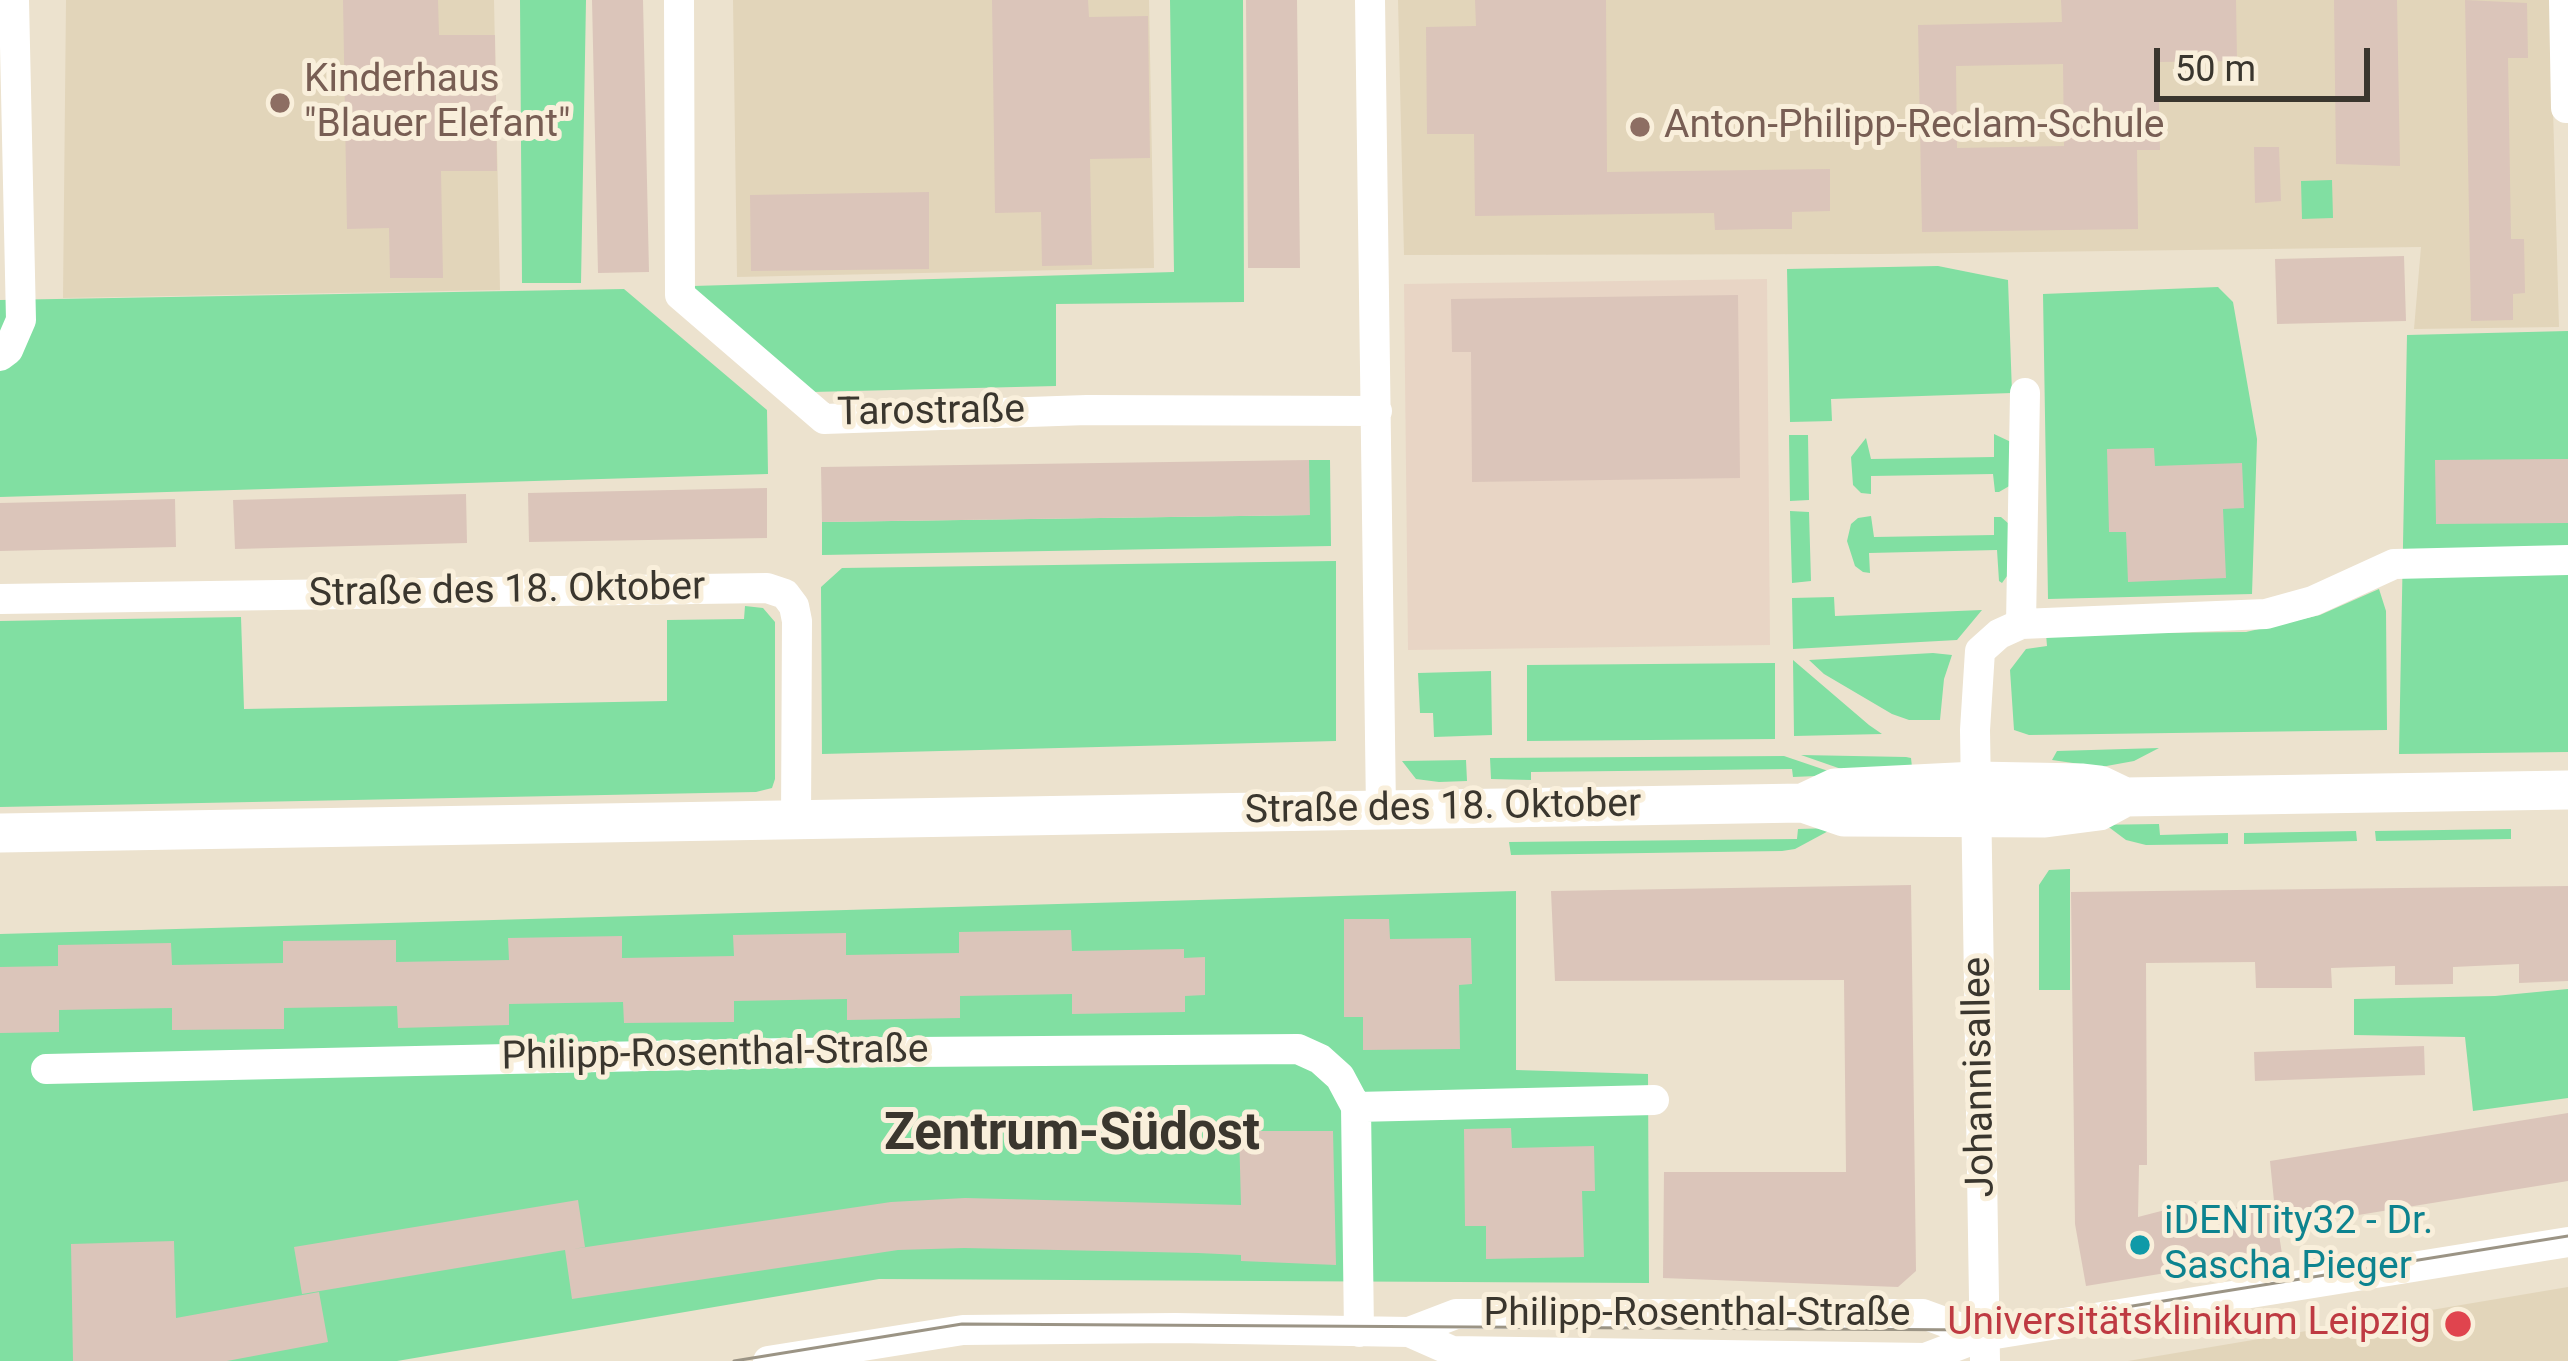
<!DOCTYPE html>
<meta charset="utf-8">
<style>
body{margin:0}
#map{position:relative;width:2568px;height:1361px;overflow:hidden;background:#ece2ce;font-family:Roboto,sans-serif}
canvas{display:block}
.scale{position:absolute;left:2154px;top:48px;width:216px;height:54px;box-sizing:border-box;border:6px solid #3a362e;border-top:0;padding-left:15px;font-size:36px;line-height:42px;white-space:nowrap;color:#3a362e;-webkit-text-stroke:9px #f9efdb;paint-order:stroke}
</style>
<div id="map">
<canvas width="2568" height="1361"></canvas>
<div class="scale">50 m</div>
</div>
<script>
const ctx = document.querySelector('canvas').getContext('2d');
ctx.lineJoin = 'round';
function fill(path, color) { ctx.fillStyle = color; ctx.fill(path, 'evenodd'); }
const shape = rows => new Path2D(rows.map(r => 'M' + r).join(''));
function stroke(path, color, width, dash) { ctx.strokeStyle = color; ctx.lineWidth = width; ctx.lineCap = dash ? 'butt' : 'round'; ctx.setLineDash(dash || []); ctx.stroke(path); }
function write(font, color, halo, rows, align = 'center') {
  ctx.font = font + ' Roboto,sans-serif'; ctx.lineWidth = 10; ctx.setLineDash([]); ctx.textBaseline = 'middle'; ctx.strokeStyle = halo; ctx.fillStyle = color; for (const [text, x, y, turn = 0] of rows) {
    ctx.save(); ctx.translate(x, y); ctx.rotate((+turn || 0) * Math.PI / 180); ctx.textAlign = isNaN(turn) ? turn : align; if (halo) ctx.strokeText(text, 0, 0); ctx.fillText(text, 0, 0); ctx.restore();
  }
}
fill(shape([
 [1767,279,1770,645,1408,650,1404,284]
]), '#e8d5c5');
fill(shape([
 [66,0,494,0,500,290,63,298],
 [733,0,1149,0,1154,268,737,277],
 [1398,0,2550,0,2559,327,2414,329,2421,247,1879,254,1404,255],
 [2568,1287,2568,1361,2128,1361]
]), '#e2d5ba');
fill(shape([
 [520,0,586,0,581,283,522,283],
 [1170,0,1243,0,1244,302,1056,304,1056,386,812,392,692,297,693,286,1174,272],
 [2332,180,2333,218,2302,219,2301,181],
 [1938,266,2008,280,2012,393,1831,399,1832,421,1790,422,1787,269],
 [2218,287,2233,302,2257,439,2252,594,2048,599,2043,294],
 [624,289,767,410,768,474,0,497,0,300],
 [2568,331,2568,752,2399,754,2407,335],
 [1994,434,2011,442,2011,485,1999,492,1995,492,1993,474,1871,476,1871,494,1861,493,1853,485,1851,457,1866,438,1871,459,1994,457],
 [1789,435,1808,435,1809,500,1790,501],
 [1309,460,1330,460,1331,546,822,555,822,522,1309,515],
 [1790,511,1809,512,1811,581,1792,583],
 [1871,516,1874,537,1994,535,1994,517,2001,517,2009,524,2010,572,2002,583,1999,581,1997,550,1869,553,1870,573,1863,572,1855,566,1847,541,1851,524,1858,518],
 [1336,561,1336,741,822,754,821,587,842,568],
 [2379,589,2386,611,2387,730,2029,735,2014,730,2010,670,2026,649,2047,646,2046,634,2246,632,2320,615],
 [1834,597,1835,616,1982,610,1957,640,1793,649,1792,598],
 [745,606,763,608,775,622,775,779,772,788,756,792,0,807,0,621,241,617,244,709,667,701,667,620,744,619],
 [1933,653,1952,655,1944,679,1940,720,1909,720,1892,714,1824,674,1809,660],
 [1793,660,1869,725,1882,734,1794,736],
 [1775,663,1775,739,1527,741,1527,665],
 [1491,671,1492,735,1434,737,1433,713,1420,713,1418,673],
 [2159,748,2134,761,2101,767,2052,760,2057,751],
 [1801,755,1906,757,1911,758,1912,767,1847,771],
 [1784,756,1840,775,1793,777,1792,769,1531,772,1531,780,1491,779,1490,758],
 [1466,760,1467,781,1439,782,1416,779,1402,761],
 [2159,824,2160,835,2228,833,2228,844,2146,845,2126,840,2110,828,2090,825],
 [1834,828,1795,849,1782,851,1511,855,1509,842,1797,839,1798,829],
 [2511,829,2511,839,2376,841,2375,831],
 [2356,831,2357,841,2244,844,2244,833],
 [2070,869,2070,990,2039,990,2039,885,2049,870],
 [1516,891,1516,1070,1648,1074,1649,1283,879,1279,397,1361,0,1361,0,934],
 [2568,989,2568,1098,2473,1111,2465,1037,2354,1035,2354,999,2495,996]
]), '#81dfa2');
fill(shape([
 [343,0,438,0,439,35,495,35,497,171,441,171,443,278,390,278,389,228,347,229],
 [592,0,643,0,649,272,598,273],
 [992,0,1088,0,1089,17,1148,16,1150,158,1090,159,1092,265,1042,266,1041,212,995,213],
 [1246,0,1297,0,1300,268,1248,268],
 [1475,0,1606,0,1607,172,1830,169,1830,211,1792,212,1792,229,1764,229,1715,230,1714,213,1475,216,1474,134,1427,134,1426,27,1476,26],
 [2061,0,2236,0,2237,61,2158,62,2160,150,2137,150,2138,229,1922,232,1918,25,2062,22],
 [2063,64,2064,146,1957,148,1956,66],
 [2334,0,2397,0,2400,166,2336,164],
 [2465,0,2527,3,2528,58,2508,58,2511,239,2524,239,2525,293,2513,294,2513,320,2471,321],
 [2254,147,2279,147,2281,201,2255,203],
 [929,192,929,269,751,271,750,195],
 [2404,256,2406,321,2277,324,2275,259],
 [1738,295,1740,478,1472,482,1471,352,1452,352,1451,299],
 [2154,448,2155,466,2242,463,2244,508,2223,509,2226,578,2128,582,2126,532,2109,532,2107,449],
 [2556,459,2568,459,2568,523,2436,524,2435,460],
 [1309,460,1310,515,822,522,821,467],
 [767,488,767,538,529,542,528,493],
 [466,494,467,543,235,549,233,500],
 [175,499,176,547,0,551,0,503],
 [1911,885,1916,1271,1898,1287,1663,1278,1664,1172,1846,1172,1844,980,1555,981,1551,891],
 [2568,886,2568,981,2519,983,2519,964,2453,967,2453,984,2395,985,2395,966,2331,968,2332,988,2256,988,2255,962,2146,963,2147,1165,2139,1165,2138,1217,2196,1202,2198,1214,2274,1201,2270,1161,2568,1113,2568,1181,2278,1228,2282,1254,2086,1286,2075,1224,2071,892],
 [1344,919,1389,919,1390,939,1471,938,1472,984,1459,985,1460,1049,1363,1050,1363,1017,1344,1017],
 [1071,930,1072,951,1184,949,1184,958,1205,957,1205,995,1185,996,1185,1012,1072,1014,1072,994,960,996,960,1018,847,1020,847,999,734,1001,734,1022,624,1023,623,1002,509,1004,509,1025,398,1028,397,1006,284,1008,284,1029,172,1030,172,1008,59,1010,59,1032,0,1033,0,967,58,966,58,945,171,943,172,965,283,963,283,941,396,940,396,962,509,960,508,938,622,936,622,958,734,956,733,935,846,933,846,955,959,953,959,932],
 [2424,1046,2425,1075,2255,1081,2254,1052],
 [1511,1128,1512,1148,1594,1146,1595,1191,1582,1191,1584,1257,1486,1259,1486,1226,1465,1226,1464,1129],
 [1239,1131,1333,1131,1336,1265,1241,1261,1241,1255,1198,1253,964,1248,898,1250,572,1299,565,1250,302,1294,294,1247,578,1200,585,1247,573,1249,891,1202,965,1198,1241,1205],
 [174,1241,176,1318,319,1292,328,1342,227,1361,73,1361,71,1244]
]), '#dbc5ba');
stroke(shape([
 [679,0,680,295,824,419,1087,410,1377,411],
 [1370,0,1381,810],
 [2564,0,2566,108],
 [0,356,8,350,21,320,14,0],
 [0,599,767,588,785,594,794,606,797,621,796,819],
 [2021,624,2025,393],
 [46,1069,786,1053,1298,1049,1320,1059,1340,1077,1356,1107,1359,1332],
 [1356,1107,1654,1100],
 [1409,1332,1452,1351,1925,1358,1983,1336,2568,1242],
 [768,1361,963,1330,1175,1328,1409,1332,1456,1314,1923,1314,1983,1336],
 [1985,1361,1975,730,1980,651,1999,634,2021,624,2266,614,2313,601,2394,564,2568,560]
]), '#fff', 30);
stroke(shape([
 [1803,803,1835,788,1976,781,2083,783,2100,785,2125,797,2568,790],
 [0,833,1803,803,1844,817,2045,818,2099,811,2125,797]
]), '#fff', 39);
stroke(shape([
 [734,1361,962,1324,1983,1330,2568,1236]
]), '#9b9485', 3);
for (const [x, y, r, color] of [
 [280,103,12,"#8d6e63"],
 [1640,127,12,"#8d6e63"],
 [2140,1245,12,"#0f9aa8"],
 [2458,1324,15,"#e0444e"]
]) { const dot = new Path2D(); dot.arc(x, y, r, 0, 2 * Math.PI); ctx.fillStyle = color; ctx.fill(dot); stroke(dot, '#f9efdb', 4.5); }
write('39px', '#785e54', '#f9efdb', [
 ["Kinderhaus",304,81],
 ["\"Blauer Elefant\"",304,126],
 ["Anton-Philipp-Reclam-Schule",1664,127]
], 'left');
write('39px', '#3a362e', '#f9efdb', [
 ["Tarostraße",931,413,-1],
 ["Straße des 18. Oktober",507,592,-1],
 ["Straße des 18. Oktober",1443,809,-1],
 ["Philipp-Rosenthal-Straße",715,1055,-1],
 ["Johannisallee",1981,1077,-91],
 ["Philipp-Rosenthal-Straße",1697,1315]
]);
write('39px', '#0d838f', '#f9efdb', [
 ["iDENTity32 - Dr.",2164,1223],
 ["Sascha Pieger",2164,1268]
], 'left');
write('39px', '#be3a42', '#f9efdb', [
 ["Universitätsklinikum Leipzig",2431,1324]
], 'right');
write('bold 51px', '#3a362e', '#f9efdb', [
 ["Zentrum-Südost",1072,1136]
]);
</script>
